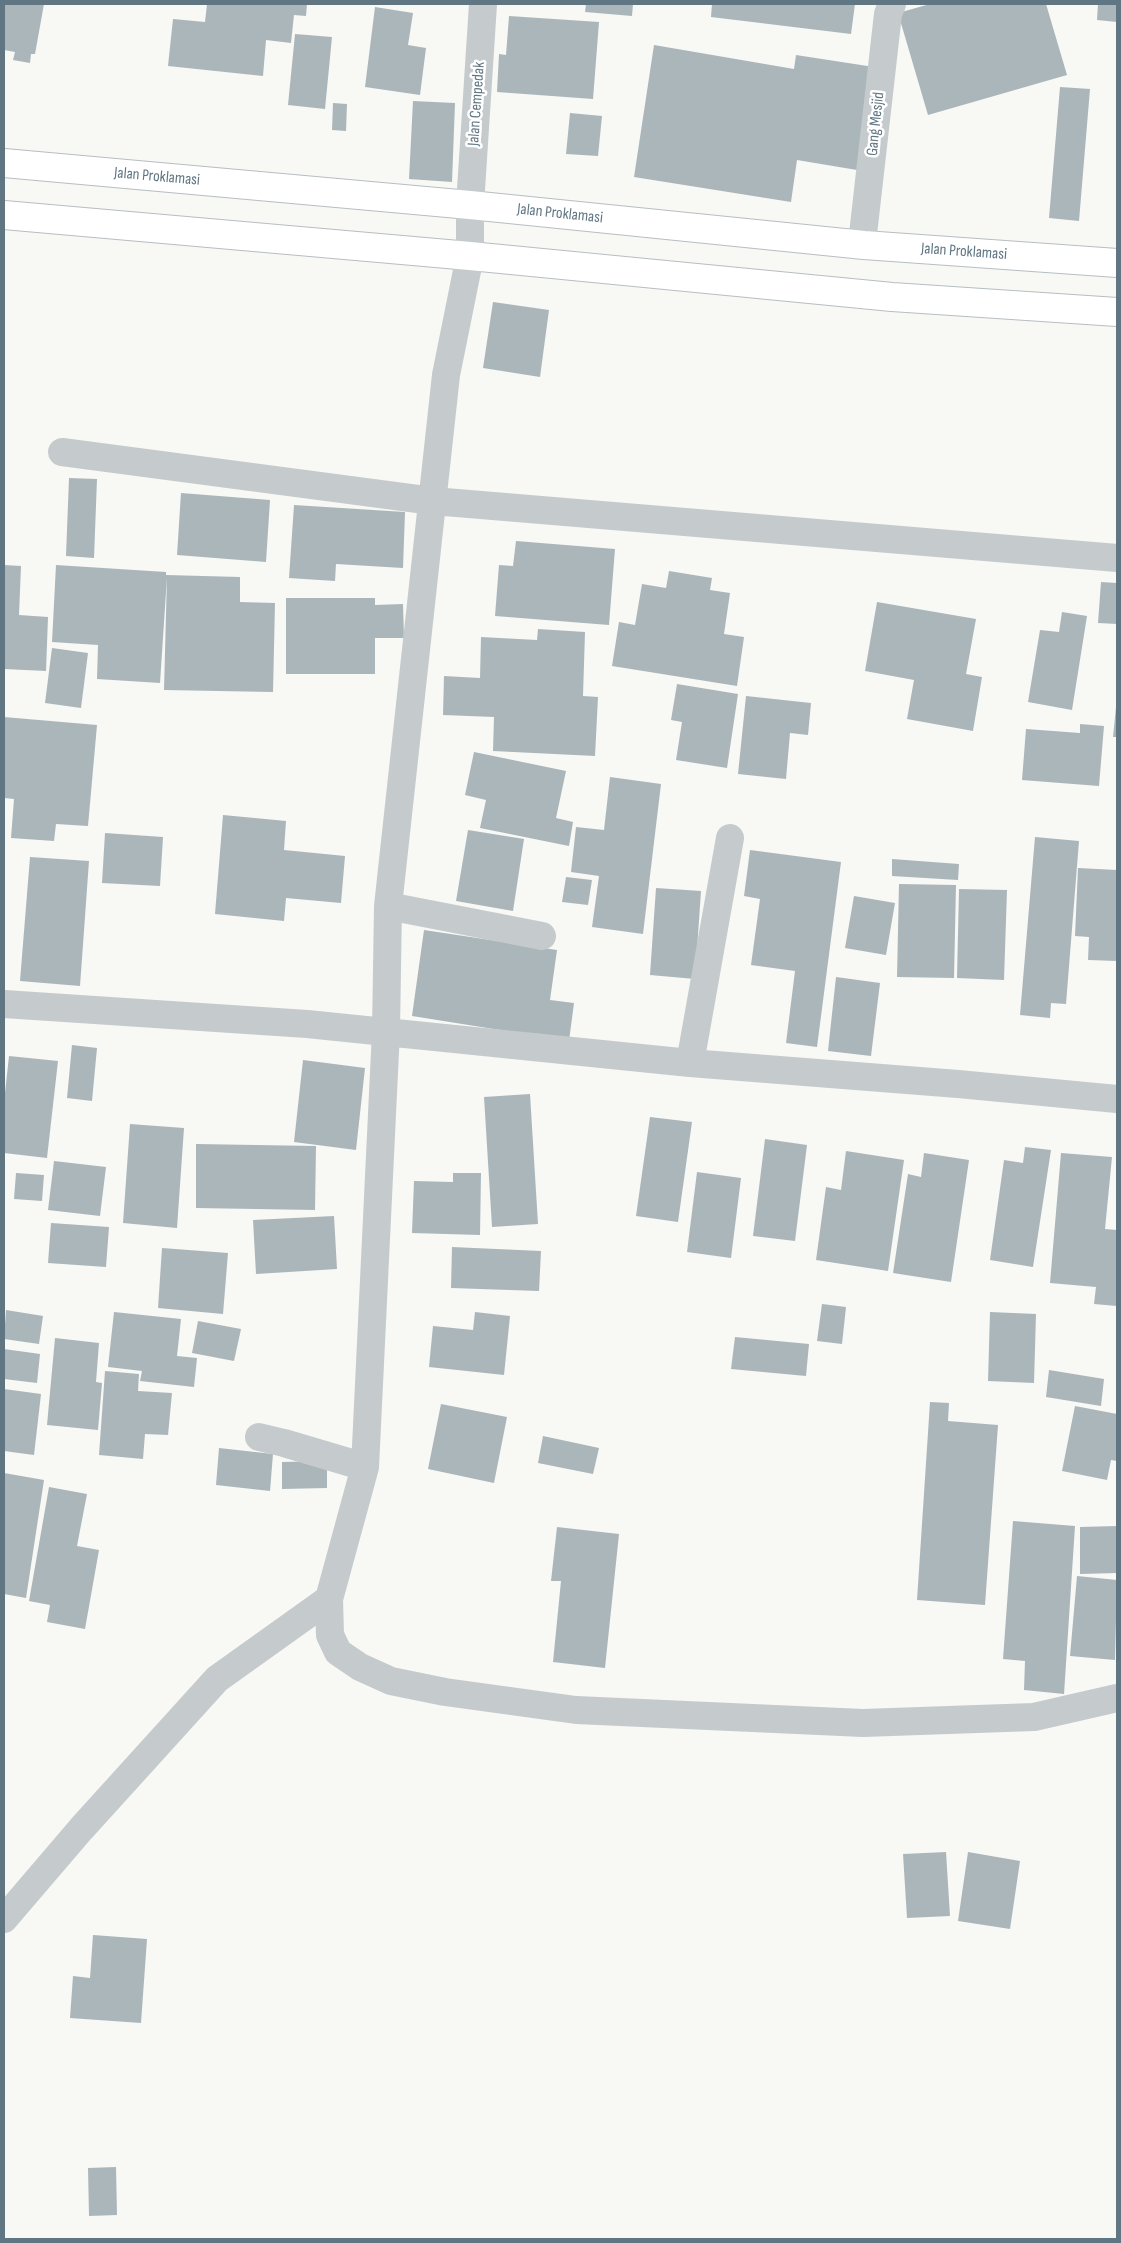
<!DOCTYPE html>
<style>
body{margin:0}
#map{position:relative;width:1121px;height:2243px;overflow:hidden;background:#f8f8f5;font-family:"Sofia Sans Condensed",sans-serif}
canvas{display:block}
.frame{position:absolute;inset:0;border:5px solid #607683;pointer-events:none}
</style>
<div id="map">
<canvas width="1121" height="2243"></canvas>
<div class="frame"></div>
</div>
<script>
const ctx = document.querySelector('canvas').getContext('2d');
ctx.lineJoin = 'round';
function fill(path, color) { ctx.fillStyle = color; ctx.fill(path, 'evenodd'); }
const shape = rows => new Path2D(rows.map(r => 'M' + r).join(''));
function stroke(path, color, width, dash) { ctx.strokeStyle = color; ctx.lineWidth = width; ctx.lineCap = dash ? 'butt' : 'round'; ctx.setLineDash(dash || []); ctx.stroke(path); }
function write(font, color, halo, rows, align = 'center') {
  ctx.font = font + ' "Sofia Sans Condensed",sans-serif'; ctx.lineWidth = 5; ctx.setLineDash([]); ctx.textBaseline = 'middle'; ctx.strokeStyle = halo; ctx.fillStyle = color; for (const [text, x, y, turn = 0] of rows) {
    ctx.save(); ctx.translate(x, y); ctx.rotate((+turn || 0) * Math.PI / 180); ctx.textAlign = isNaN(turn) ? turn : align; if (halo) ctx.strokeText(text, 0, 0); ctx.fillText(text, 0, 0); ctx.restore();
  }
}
fill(shape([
 [4,4,44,4,35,54,31,54,30,63,13,60,15,52,4,50],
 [207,4,307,4,306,16,294,15,291,43,266,40,263,76,168,66,173,19,205,22],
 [586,4,633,4,632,16,585,12],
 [712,4,855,4,851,34,711,17],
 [930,4,1046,4,1067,75,928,115,898,13],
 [1098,4,1117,4,1117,22,1097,20],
 [375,7,413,13,408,45,426,48,420,95,365,87],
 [509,16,599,22,593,99,497,92,499,54,506,55],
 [295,34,332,37,325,109,288,105],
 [654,45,794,69,796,55,874,67,857,170,797,160,791,202,634,177],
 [1060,87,1090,89,1079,221,1049,218],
 [413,101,455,103,452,182,409,179],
 [333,103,347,104,346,131,332,130],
 [570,113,602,116,598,156,566,154],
 [493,302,549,310,540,377,483,368],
 [69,478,97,479,94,558,66,556],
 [181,493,270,500,266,562,177,555],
 [294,505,405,512,403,568,336,564,335,581,289,578],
 [516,541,615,549,609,625,495,616,499,565,513,566],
 [4,565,21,566,19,615,48,617,46,671,4,669],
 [56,565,166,572,166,575,240,577,240,602,275,603,273,692,164,690,167,577,160,683,97,679,98,645,52,642],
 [669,571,712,578,710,590,730,593,724,634,744,637,737,686,612,666,619,622,635,625,642,584,666,588],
 [1101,582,1117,583,1117,624,1098,623],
 [286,598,375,598,375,605,403,604,404,638,375,638,375,674,286,674],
 [877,602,976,619,966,674,982,677,973,731,907,719,914,680,865,671],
 [1062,612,1087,616,1072,710,1028,702,1040,630,1059,632],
 [538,629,585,632,583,696,598,697,595,756,493,751,494,717,443,715,444,676,480,678,481,637,537,640],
 [52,648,88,653,81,708,45,703],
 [677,684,738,694,727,768,676,760,682,722,671,720],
 [746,696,811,703,808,735,790,733,786,779,738,774],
 [1116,707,1117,707,1117,737,1113,737],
 [4,717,97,725,88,826,56,824,54,841,11,838,14,799,4,798],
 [1080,724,1104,726,1099,786,1022,780,1026,729,1080,733],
 [474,752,566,771,556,818,573,822,569,846,480,828,486,800,465,795],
 [610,777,661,784,643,934,592,927,599,876,571,872,576,827,604,830],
 [223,815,286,821,284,850,345,856,341,903,286,898,284,921,215,914],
 [468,830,524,839,513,911,456,901],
 [105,833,163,837,160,886,102,883],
 [1035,837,1079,841,1066,1004,1051,1003,1050,1018,1020,1015],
 [750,850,841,862,817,1047,786,1043,795,971,751,965,760,899,744,896],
 [30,857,89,861,80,986,20,981],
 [892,859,959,864,958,880,892,876],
 [1078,868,1117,870,1117,961,1088,960,1089,937,1075,936],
 [566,877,592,880,588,905,562,902],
 [899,884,956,885,954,978,897,977],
 [656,888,701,891,695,979,650,975],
 [959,889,1007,890,1004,980,957,978],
 [854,896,895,903,886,955,845,948],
 [424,930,557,950,550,1000,574,1003,569,1041,412,1016],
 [836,977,880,983,871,1056,828,1051],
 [72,1045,97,1048,92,1101,67,1098],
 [9,1056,58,1061,47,1158,4,1153,4,1102],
 [303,1060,365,1068,356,1150,294,1142],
 [530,1094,538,1224,492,1227,484,1097],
 [650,1117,692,1122,678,1222,636,1216],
 [130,1124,184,1128,177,1228,123,1223],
 [765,1139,807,1145,795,1241,753,1236],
 [196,1144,316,1146,315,1210,196,1208],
 [1025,1147,1051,1150,1033,1267,990,1260,1004,1160,1023,1163],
 [846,1151,904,1160,888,1271,816,1260,826,1187,841,1190],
 [924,1153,969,1160,951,1282,893,1273,908,1174,921,1177],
 [1061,1153,1112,1157,1105,1229,1117,1230,1117,1306,1094,1304,1096,1287,1050,1283],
 [54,1161,106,1167,100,1216,48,1210],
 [697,1172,741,1178,731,1258,687,1252],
 [16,1173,44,1175,42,1201,14,1199],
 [453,1173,481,1173,480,1235,412,1233,414,1181,453,1182],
 [334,1216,337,1269,256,1274,253,1220],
 [51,1223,109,1227,106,1267,48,1263],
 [452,1247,541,1251,539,1291,451,1288],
 [162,1248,228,1253,223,1314,158,1308],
 [822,1304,846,1307,842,1344,817,1341],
 [6,1310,43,1316,39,1344,4,1339],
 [114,1312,181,1319,177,1356,197,1358,194,1387,140,1381,142,1371,108,1367],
 [475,1312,510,1316,504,1375,429,1367,433,1326,473,1330],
 [990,1312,1036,1314,1034,1383,988,1381],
 [198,1321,241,1329,234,1361,192,1353],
 [735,1337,809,1344,806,1376,731,1369],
 [55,1338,99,1343,96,1382,102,1383,98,1430,47,1425],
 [4,1349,40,1354,37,1383,4,1379],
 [1049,1370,1104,1379,1101,1406,1046,1397],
 [105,1371,139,1374,138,1391,172,1393,168,1435,145,1434,143,1459,99,1455],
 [4,1389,41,1394,34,1455,4,1451],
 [930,1402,949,1403,948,1421,998,1425,985,1605,917,1600],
 [441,1404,507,1417,494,1483,428,1469],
 [1075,1406,1117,1414,1117,1461,1111,1460,1107,1480,1062,1471],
 [543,1436,599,1448,593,1474,538,1463],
 [219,1448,273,1454,270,1491,216,1485],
 [327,1461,327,1488,282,1489,282,1462],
 [4,1473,44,1480,26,1598,4,1594],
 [49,1487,87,1494,77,1546,99,1550,85,1629,47,1622,50,1605,29,1601],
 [1013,1521,1075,1526,1064,1694,1024,1690,1025,1661,1003,1659],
 [1117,1526,1117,1573,1080,1574,1080,1527],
 [557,1527,619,1534,605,1668,553,1662,561,1581,551,1581],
 [1077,1576,1117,1580,1115,1660,1070,1656],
 [946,1852,950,1916,907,1918,903,1854],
 [968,1852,1020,1861,1010,1929,958,1921],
 [93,1935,147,1939,141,2023,70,2018,73,1976,90,1978],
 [116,2167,117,2215,89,2216,88,2168]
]), '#abb6bb');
const secondary = shape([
 [4,163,470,205,864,245,1117,263],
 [4,215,470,256,892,297,1117,312]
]);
stroke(secondary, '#b7bec2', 30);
stroke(shape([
 [483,4,470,205,470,256,446,375,388,906,386,1031,365,1467,329,1599,330,1635,338,1652,360,1667,391,1681,445,1692,576,1710,863,1723,1034,1717,1117,1698],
 [864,245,862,243,888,14,892,4],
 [62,452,433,501,1117,558],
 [388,906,542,936],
 [4,1004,307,1024,690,1063,958,1084,1117,1099],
 [690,1063,730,838],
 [259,1437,284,1443,365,1467],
 [4,1919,81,1829,217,1679,329,1599]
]), '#c5cacd', 28);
stroke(secondary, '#fff', 28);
write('16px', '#607683', '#fff', [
 ["Jalan Cempedak",477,104,-86],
 ["Gang Mesjid",876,124,-84],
 ["Jalan Proklamasi",157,177,5],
 ["Jalan Proklamasi",560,214,6],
 ["Jalan Proklamasi",964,252,4]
]);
</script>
